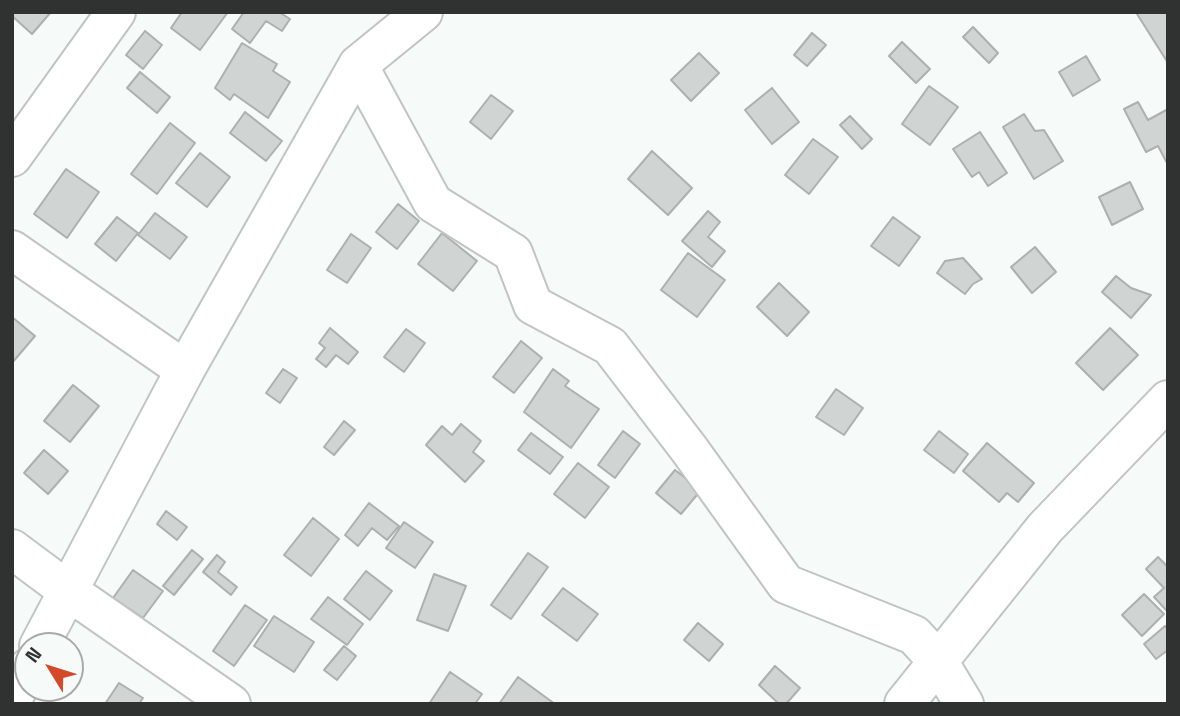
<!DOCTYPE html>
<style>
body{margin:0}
#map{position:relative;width:1180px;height:716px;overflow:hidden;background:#f6faf9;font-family:"Space Grotesk",sans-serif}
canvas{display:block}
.frame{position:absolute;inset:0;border:14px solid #303232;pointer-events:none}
.north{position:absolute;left:14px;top:632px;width:70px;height:70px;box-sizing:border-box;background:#f6faf9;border:2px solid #a7aaa9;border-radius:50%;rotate:308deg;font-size:19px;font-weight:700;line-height:28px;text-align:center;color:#303232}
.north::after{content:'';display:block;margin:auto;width:24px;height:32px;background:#d44a2a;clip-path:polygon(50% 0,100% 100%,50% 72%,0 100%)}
</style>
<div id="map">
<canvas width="1180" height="716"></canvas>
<div class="frame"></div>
<div class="north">N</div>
</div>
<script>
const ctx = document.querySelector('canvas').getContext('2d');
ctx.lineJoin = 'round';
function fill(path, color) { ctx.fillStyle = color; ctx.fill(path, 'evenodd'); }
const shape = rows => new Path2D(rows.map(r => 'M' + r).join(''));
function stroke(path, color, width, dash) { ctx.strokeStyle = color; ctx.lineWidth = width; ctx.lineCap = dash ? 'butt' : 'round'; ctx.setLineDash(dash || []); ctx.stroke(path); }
const building = shape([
 [12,12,51,12,32,34,12,16,12,12],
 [182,12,228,12,200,50,171,28,182,12],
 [244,12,279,12,290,19,282,31,266,21,250,43,232,29,244,12],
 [1140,12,1168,12,1168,63,1137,14,1140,12],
 [973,27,998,53,989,63,963,37,973,27],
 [145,31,162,45,143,69,126,55,145,31],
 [812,33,826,45,807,66,794,55,812,33],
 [902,42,930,69,916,83,889,56,902,42],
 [242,43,277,64,273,71,290,82,268,118,234,94,230,100,215,88,242,43],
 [699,53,719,73,691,101,671,80,699,53],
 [1086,56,1100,80,1073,96,1059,72,1086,56],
 [140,72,170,97,157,113,127,88,140,72],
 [929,86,958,107,930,145,902,124,929,86],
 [772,88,799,122,772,144,745,110,772,88],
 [491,95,513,111,491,139,470,122,491,95],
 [1138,102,1148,120,1168,109,1168,165,1158,146,1146,152,1124,109,1138,102],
 [245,112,282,141,266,161,230,133,245,112],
 [1024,114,1035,131,1044,130,1063,161,1034,179,1003,127,1024,114],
 [850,116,872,139,862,149,840,125,850,116],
 [170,123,195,143,157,194,131,174,170,123],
 [980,132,1007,173,988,186,979,172,972,177,953,149,980,132],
 [813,139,838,157,809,194,785,175,813,139],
 [652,151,692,188,668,215,628,179,652,151],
 [200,153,230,177,207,207,176,183,200,153],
 [66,169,99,192,67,238,34,214,66,169],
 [1130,182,1143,209,1112,225,1099,197,1130,182],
 [398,204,419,221,397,249,376,232,398,204],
 [708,211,720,222,708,237,725,251,712,267,682,241,708,211],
 [155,213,187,237,170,259,138,235,155,213],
 [117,217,138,233,116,261,95,244,117,217],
 [893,217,920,237,899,266,871,246,893,217],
 [442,233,477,261,453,291,418,264,442,233],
 [351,234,371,248,347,283,327,270,351,234],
 [1035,247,1056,272,1032,293,1011,267,1035,247],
 [688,253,725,280,697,317,661,290,688,253],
 [963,258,982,279,973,284,965,294,937,273,945,261,963,258],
 [1116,276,1131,288,1151,295,1131,318,1102,292,1116,276],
 [779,283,809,312,787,336,757,307,779,283],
 [12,317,35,336,12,363,12,317],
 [330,328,358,352,348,364,336,355,326,367,316,359,325,348,319,343,330,328],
 [1110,328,1138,355,1103,390,1076,363,1110,328],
 [406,329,425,343,404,372,384,357,406,329],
 [521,341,542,358,514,393,493,377,521,341],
 [283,369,297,378,280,403,266,393,283,369],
 [553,369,569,381,565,386,599,409,571,448,524,412,553,369],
 [73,385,99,406,70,442,44,421,73,385],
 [836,389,863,408,844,435,816,417,836,389],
 [344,421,355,430,334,455,324,447,344,421],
 [461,424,481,441,473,452,484,461,465,482,426,445,442,426,452,435,461,424],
 [623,431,640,444,615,478,598,465,623,431],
 [939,431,968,454,954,473,924,450,939,431],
 [531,433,563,457,550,474,518,450,531,433],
 [987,443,1034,483,1018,502,1007,493,999,502,963,471,987,443],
 [44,450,68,471,48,494,24,473,44,450],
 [578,463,609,487,585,518,554,494,578,463],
 [675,470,701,490,681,514,656,493,675,470],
 [369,503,399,526,387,540,372,528,358,546,345,535,369,503],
 [166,511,187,527,177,540,157,524,166,511],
 [313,518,339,539,311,576,284,555,313,518],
 [404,522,433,542,415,568,386,548,404,522],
 [192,550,203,559,174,595,163,586,192,550],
 [528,553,548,567,511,619,491,605,528,553],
 [217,555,225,562,218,572,237,587,231,595,203,572,217,555],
 [1158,557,1168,567,1167,611,1154,597,1164,588,1146,569,1158,557],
 [133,570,163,591,143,618,113,598,133,570],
 [366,571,392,591,370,620,344,599,366,571],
 [434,574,466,586,448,631,417,620,434,574],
 [563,588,598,614,577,641,542,615,563,588],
 [1144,594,1164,614,1142,636,1122,615,1144,594],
 [328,597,363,624,347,645,311,619,328,597],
 [245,605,267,620,234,666,213,651,245,605],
 [274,616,314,642,294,672,254,646,274,616],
 [698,623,723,644,709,661,684,640,698,623],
 [1165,626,1168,629,1168,650,1156,659,1144,644,1165,626],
 [344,646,356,656,337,680,324,670,344,646],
 [775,666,800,688,786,704,779,704,759,685,775,666],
 [450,672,482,694,475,704,429,704,450,672],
 [518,677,555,704,499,704,518,677],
 [119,683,143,698,139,704,105,704,119,683]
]);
fill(building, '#d0d4d3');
stroke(building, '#acb0af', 2);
const minor = shape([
 [358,65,433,203,513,253,533,305,610,346,689,449,786,584,914,635,938,661,964,704],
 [12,157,116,12],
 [12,250,185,370],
 [12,549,67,590,231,704],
 [39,646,185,370,358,65,423,12],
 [12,700,28,668],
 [904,704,1045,528,1168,400]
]);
stroke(minor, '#c0c4c4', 42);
stroke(minor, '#fff', 38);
</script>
